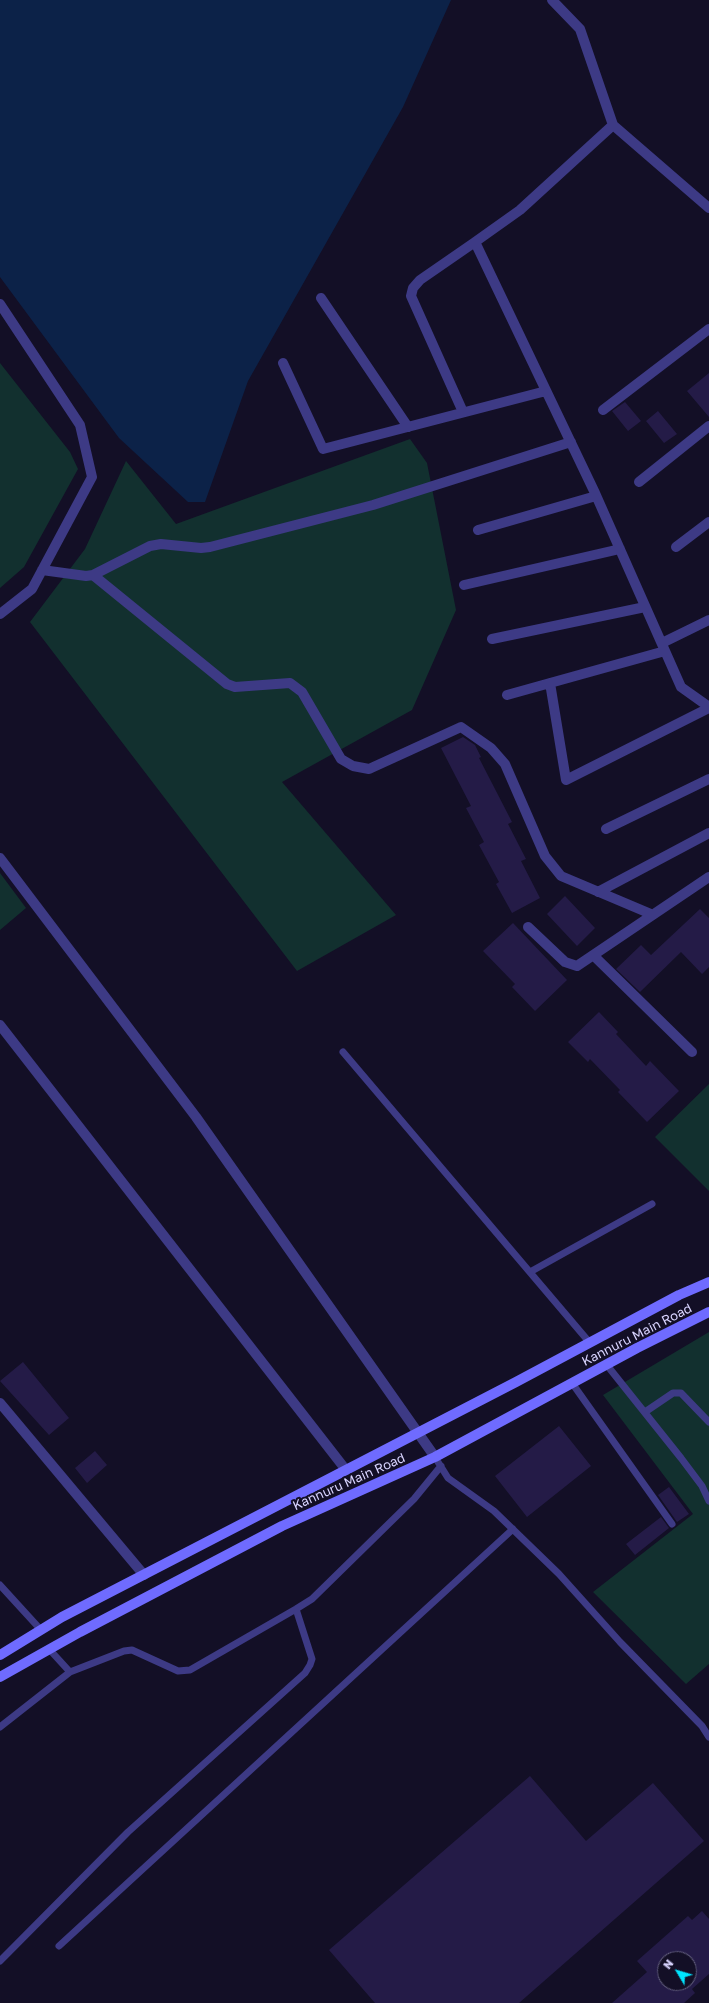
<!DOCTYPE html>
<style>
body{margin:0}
#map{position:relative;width:709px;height:2003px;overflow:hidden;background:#130f26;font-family:"Golos Text",sans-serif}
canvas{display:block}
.north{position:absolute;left:657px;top:1951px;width:40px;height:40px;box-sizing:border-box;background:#130f26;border:1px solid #625e7d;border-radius:50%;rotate:308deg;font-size:11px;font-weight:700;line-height:16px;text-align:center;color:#d9d4ff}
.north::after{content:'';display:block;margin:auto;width:14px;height:18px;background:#00e5ff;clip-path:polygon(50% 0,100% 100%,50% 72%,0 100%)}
</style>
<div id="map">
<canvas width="709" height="2003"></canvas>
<div class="north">N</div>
</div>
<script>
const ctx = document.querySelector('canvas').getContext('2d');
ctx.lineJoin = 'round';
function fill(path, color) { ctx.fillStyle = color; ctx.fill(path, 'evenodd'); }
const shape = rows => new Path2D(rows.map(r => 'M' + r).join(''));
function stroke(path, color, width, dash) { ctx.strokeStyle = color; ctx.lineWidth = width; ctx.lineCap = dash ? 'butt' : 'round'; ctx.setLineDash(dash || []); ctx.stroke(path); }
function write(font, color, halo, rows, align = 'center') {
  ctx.font = font + ' "Golos Text",sans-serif'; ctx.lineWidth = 4; ctx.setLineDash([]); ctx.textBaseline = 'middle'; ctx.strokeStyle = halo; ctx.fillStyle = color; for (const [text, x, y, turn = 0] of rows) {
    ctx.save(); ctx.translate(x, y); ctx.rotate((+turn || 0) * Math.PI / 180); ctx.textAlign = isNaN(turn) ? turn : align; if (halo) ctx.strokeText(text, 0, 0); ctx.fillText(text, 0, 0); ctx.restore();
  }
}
fill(shape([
 [0,363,70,452,78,469,24,567,0,588],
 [410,439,427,463,456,610,412,710,282,782,396,915,297,971,30,622,85,549,126,461,176,524],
 [0,873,26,908,0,930],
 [709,1084,709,1191,655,1137],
 [709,1332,709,1664,686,1684,593,1592,693,1514,603,1395]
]), '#12302f');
fill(shape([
 [0,0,451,0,403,107,248,381,205,502,188,502,119,438,0,277]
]), '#0c2248');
fill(shape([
 [709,373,709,417,687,391],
 [625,402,641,421,628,431,612,411],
 [658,411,677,434,664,443,646,421],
 [463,737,475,745,481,757,479,758,512,822,508,824,526,859,521,861,540,898,512,913,496,884,499,882,479,845,484,842,466,808,471,806,441,748],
 [565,896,595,928,577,946,547,914],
 [700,909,709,918,709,967,702,974,681,952,640,992,616,969,641,945,651,955],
 [513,923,567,980,535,1011,512,987,515,984,483,951],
 [599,1012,618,1032,616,1034,646,1066,650,1061,679,1091,647,1122,618,1092,620,1090,590,1059,588,1062,568,1042],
 [23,1362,69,1418,49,1435,0,1381],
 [559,1426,591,1466,527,1517,495,1476],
 [95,1451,107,1465,87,1483,75,1468],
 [669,1487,689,1514,677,1522,658,1495],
 [661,1517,669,1528,635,1555,626,1544],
 [530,1776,586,1841,653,1783,704,1841,519,2003,375,2003,329,1950],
 [702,1911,709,1919,709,1974,692,1989,695,1993,684,2003,612,2003,647,1972,637,1961,688,1916,692,1920],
 [665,1959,689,1959,689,1986,687,1983,665,1983]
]), '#241b47');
stroke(shape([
 [343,1052,590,1343],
 [530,1272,652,1204],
 [606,1364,681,1458,702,1486,709,1501],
 [572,1383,672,1524],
 [645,1412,673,1393,681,1393,709,1422],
 [438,1462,448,1478,494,1511,559,1574,620,1642,702,1726,709,1737],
 [0,1585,41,1630],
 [49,1649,70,1672,124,1651,132,1650,178,1671,190,1670,296,1609,312,1599,414,1499,441,1466],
 [0,1727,70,1672],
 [59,1946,513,1529],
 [0,1961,128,1832,305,1673,310,1665,312,1659,296,1609]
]), '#3d3a85', 7);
stroke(shape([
 [552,0,580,29,613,125,709,208],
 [613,125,520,210,475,242,595,493,681,687,709,707],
 [321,298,408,427],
 [0,304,80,425,92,477,32,589,0,614],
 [283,363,323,449,546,391],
 [603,410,709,329],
 [463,412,411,296,413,288,420,280,475,242],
 [639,482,709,426],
 [478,530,596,496],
 [676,547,709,522],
 [42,570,86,576,93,575,150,546,161,544,201,548,210,547,373,505,571,442],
 [93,575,227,684,235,687,290,683,302,692,341,759,353,766,369,769,461,727,491,748,505,764,545,856,561,876,651,914],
 [464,585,620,549],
 [492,639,645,607],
 [662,643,709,620],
 [550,683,566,780,709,708],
 [507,695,665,651],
 [606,829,709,779],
 [0,858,196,1117,435,1457],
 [598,892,709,833],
 [528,927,565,962,577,966,709,877],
 [593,955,692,1052],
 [0,1025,346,1470],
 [0,1403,144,1575]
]), '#3d3a85', 10);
stroke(shape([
 [0,1655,62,1617,516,1382,679,1295,709,1282],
 [0,1677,80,1632,282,1526,435,1457,637,1348,709,1312]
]), '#6f6bff', 10);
write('13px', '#d9d4ff', '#130f26', [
 ["Kannuru Main Road",637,1335,-27],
 ["Kannuru Main Road",349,1482,-24]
]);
</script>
